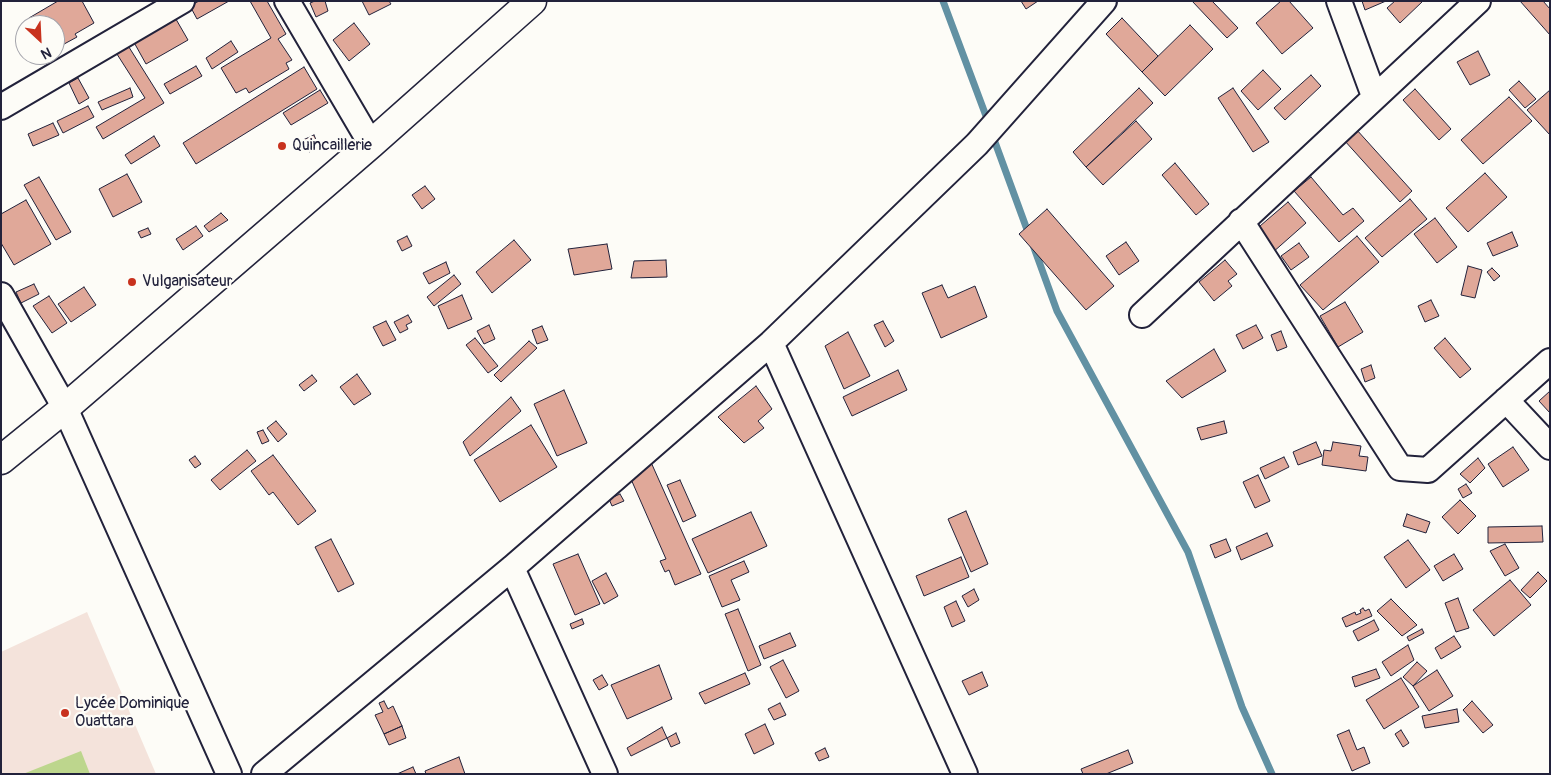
<!DOCTYPE html>
<meta charset="utf-8">
<style>
body{margin:0}
#map{position:relative;width:1551px;height:775px;overflow:hidden;background:#fdfcf7;font-family:Pangolin,sans-serif}
canvas{display:block}
.frame{position:absolute;inset:0;border:2px solid #22223b;pointer-events:none}
.north{position:absolute;left:15px;top:15px;width:50px;height:50px;box-sizing:border-box;background:#fdfcf7;border:1px solid #a5a5ac;border-radius:50%;rotate:155deg;font-size:14px;font-weight:700;line-height:20px;text-align:center;color:#22223b}
.north::after{content:'';display:block;margin:auto;width:18px;height:22px;background:#c8321e;clip-path:polygon(50% 0,100% 100%,50% 72%,0 100%)}
</style>
<div id="map">
<canvas width="1551" height="775"></canvas>
<div class="frame"></div>
<div class="north">N</div>
</div>
<script>
const ctx = document.querySelector('canvas').getContext('2d');
ctx.lineJoin = 'round';
function fill(path, color) { ctx.fillStyle = color; ctx.fill(path, 'evenodd'); }
const shape = rows => new Path2D(rows.map(r => 'M' + r).join(''));
function stroke(path, color, width, dash) { ctx.strokeStyle = color; ctx.lineWidth = width; ctx.lineCap = dash ? 'butt' : 'round'; ctx.setLineDash(dash || []); ctx.stroke(path); }
function write(font, color, halo, rows, align = 'center') {
  ctx.font = font + ' Pangolin,sans-serif'; ctx.lineWidth = 4.5; ctx.setLineDash([]); ctx.textBaseline = 'middle'; ctx.strokeStyle = halo; ctx.fillStyle = color; for (const [text, x, y, turn = 0] of rows) {
    ctx.save(); ctx.translate(x, y); ctx.rotate((+turn || 0) * Math.PI / 180); ctx.textAlign = isNaN(turn) ? turn : align; if (halo) ctx.strokeText(text, 0, 0); ctx.fillText(text, 0, 0); ctx.restore();
  }
}
fill(shape([
 [87,612,156,774,1,774,1,652]
]), '#f4e3db');
fill(shape([
 [81,751,90,774,23,774]
]), '#bdd68d');
stroke(shape([
 [943,1,989,124],
 [992,134,1029,235],
 [1033,245,1057,311,1188,552,1242,707,1272,774]
]), '#6291a3', 7);
const building = shape([
 [58,1,82,1,94,23,75,34,77,37,55,49,55,25,33,25,29,18,58,1],
 [199,1,229,1,197,19,190,6,199,1],
 [250,1,267,1,286,34,278,39,292,60,286,63,289,69,249,93,246,88,236,93,221,68,271,38,250,1],
 [315,1,325,1,328,11,316,17,310,3,315,1],
 [362,1,389,1,391,4,369,15,362,1],
 [1021,1,1038,1,1026,9,1021,1],
 [1192,1,1212,1,1238,28,1227,38,1192,1],
 [1281,1,1289,1,1313,28,1282,54,1256,23,1281,1],
 [1362,1,1386,1,1365,10,1362,1],
 [1395,1,1423,1,1400,23,1387,8,1395,1],
 [1520,1,1543,1,1550,9,1550,35,1520,1],
 [173,14,188,40,146,64,131,37,173,14],
 [1122,18,1158,56,1142,72,1106,34,1122,18],
 [354,23,370,44,349,61,333,40,354,23],
 [1190,25,1213,49,1165,96,1142,72,1190,25],
 [231,41,238,52,212,69,206,58,231,41],
 [127,44,164,103,103,139,96,127,145,98,115,51,127,44],
 [1478,51,1490,75,1470,85,1457,62,1478,51],
 [196,66,202,76,170,94,164,84,196,66],
 [304,67,317,89,196,164,183,143,304,67],
 [1263,70,1281,89,1258,110,1241,91,1263,70],
 [1311,75,1321,86,1285,120,1274,108,1311,75],
 [78,78,89,98,79,104,69,83,78,78],
 [1519,81,1536,99,1525,108,1509,90,1519,81],
 [130,88,133,97,102,110,98,102,130,88],
 [1139,88,1153,103,1086,167,1073,152,1139,88],
 [1233,88,1269,142,1253,152,1218,98,1233,88],
 [1415,89,1451,129,1439,140,1403,100,1415,89],
 [320,90,328,103,291,125,283,113,320,90],
 [1550,90,1550,135,1527,110,1550,90],
 [1509,97,1532,121,1483,164,1461,140,1509,97],
 [88,106,94,117,63,133,57,121,88,106],
 [1136,121,1152,139,1103,185,1086,167,1136,121],
 [53,123,59,135,33,146,28,134,53,123],
 [1356,129,1412,191,1400,202,1344,140,1356,129],
 [314,135,319,147,309,152,303,140,314,135],
 [154,136,160,146,131,164,125,155,154,136],
 [1175,163,1209,204,1196,215,1162,175,1175,163],
 [1485,173,1507,197,1468,232,1446,208,1485,173],
 [127,174,142,202,113,217,99,189,127,174],
 [39,177,71,232,56,240,24,185,39,177],
 [1311,177,1343,215,1353,208,1364,221,1339,242,1294,191,1311,177],
 [425,186,435,199,422,209,412,195,425,186],
 [1410,199,1427,219,1382,257,1365,238,1410,199],
 [26,200,51,244,14,265,1,243,1,214,26,200],
 [1288,202,1306,223,1272,253,1253,232,1288,202],
 [1047,209,1114,286,1086,310,1019,234,1047,209],
 [221,213,228,220,209,232,204,226,221,213],
 [1435,218,1457,247,1437,263,1414,234,1435,218],
 [196,226,203,236,183,250,176,239,196,226],
 [148,228,151,234,141,238,138,232,148,228],
 [1512,232,1518,246,1493,256,1487,243,1512,232],
 [407,236,412,246,402,251,397,241,407,236],
 [1357,236,1379,262,1323,310,1300,285,1357,236],
 [514,240,531,260,492,293,476,272,514,240],
 [1126,242,1139,261,1119,275,1106,256,1126,242],
 [1299,243,1309,257,1291,270,1281,256,1299,243],
 [607,244,612,269,574,275,568,249,607,244],
 [666,260,667,277,631,278,634,261,666,260],
 [1225,260,1237,274,1228,281,1232,286,1214,301,1199,282,1225,260],
 [446,262,450,273,429,284,423,273,446,262],
 [1468,266,1482,270,1475,298,1461,295,1468,266],
 [1492,268,1500,276,1494,281,1487,272,1492,268],
 [454,275,461,284,434,306,427,297,454,275],
 [34,284,39,294,21,303,16,292,34,284],
 [942,285,948,298,975,286,987,317,941,338,922,293,942,285],
 [84,287,96,305,71,322,58,304,84,287],
 [462,295,472,319,448,329,438,306,462,295],
 [49,296,67,323,52,333,33,306,49,296],
 [1431,300,1439,316,1425,322,1418,306,1431,300],
 [1345,302,1363,332,1338,347,1320,316,1345,302],
 [408,315,412,322,406,325,408,329,400,333,394,322,408,315],
 [386,321,396,340,383,346,373,327,386,321],
 [883,321,894,341,885,347,874,325,883,321],
 [489,325,495,339,484,344,477,331,489,325],
 [1256,325,1263,338,1243,349,1236,335,1256,325],
 [542,326,548,340,537,344,532,330,542,326],
 [1281,331,1287,347,1277,351,1271,335,1281,331],
 [848,332,870,376,844,389,825,346,848,332],
 [475,338,498,366,488,373,466,345,475,338],
 [1445,338,1471,369,1460,378,1434,348,1445,338],
 [529,341,537,348,501,382,494,375,529,341],
 [1214,349,1226,371,1182,398,1166,381,1214,349],
 [1371,365,1375,378,1365,382,1361,369,1371,365],
 [898,370,907,390,852,416,843,397,898,370],
 [357,374,371,394,354,405,340,387,357,374],
 [312,375,317,381,304,391,299,385,312,375],
 [756,386,772,409,758,421,764,428,744,443,718,417,756,386],
 [564,390,587,443,557,456,534,404,564,390],
 [1550,391,1550,413,1539,401,1550,391],
 [511,397,521,411,470,456,463,442,511,397],
 [276,421,287,434,278,442,267,428,276,421],
 [1224,421,1227,433,1201,440,1197,428,1224,421],
 [531,425,557,467,500,502,474,460,531,425],
 [263,430,269,441,262,444,257,432,263,430],
 [1316,442,1322,456,1298,465,1293,452,1316,442],
 [1333,442,1361,446,1359,456,1368,457,1366,471,1322,465,1324,450,1331,451,1333,442],
 [1513,447,1529,470,1503,487,1488,464,1513,447],
 [247,450,256,461,220,490,211,480,247,450],
 [273,455,316,511,298,525,273,492,269,495,251,471,273,455],
 [195,456,201,464,195,468,189,460,195,456],
 [1284,457,1289,467,1265,479,1260,468,1284,457],
 [1478,458,1485,468,1470,483,1460,474,1478,458],
 [650,460,701,574,675,585,669,570,665,572,660,561,666,559,627,470,650,460],
 [1258,475,1270,501,1255,508,1243,482,1258,475],
 [680,480,696,516,683,522,667,485,680,480],
 [1466,484,1472,493,1463,498,1458,489,1466,484],
 [620,494,624,501,612,506,609,499,620,494],
 [1460,500,1476,516,1458,534,1442,517,1460,500],
 [966,511,988,564,971,572,948,519,966,511],
 [751,512,767,546,708,573,692,539,751,512],
 [1407,514,1430,522,1426,533,1403,526,1407,514],
 [1542,526,1543,542,1488,543,1488,527,1542,526],
 [1267,533,1273,546,1241,560,1236,547,1267,533],
 [331,539,354,584,338,592,315,547,331,539],
 [1226,539,1231,551,1215,558,1210,545,1226,539],
 [1408,540,1430,570,1406,588,1384,557,1408,540],
 [1505,544,1519,568,1505,576,1490,551,1505,544],
 [578,554,600,604,575,615,553,564,578,554],
 [1454,554,1463,569,1443,581,1434,566,1454,554],
 [961,557,969,577,924,596,916,576,961,557],
 [744,561,749,572,731,580,740,600,722,607,709,576,744,561],
 [1538,572,1547,581,1530,598,1521,590,1538,572],
 [606,573,618,596,604,604,592,581,606,573],
 [1510,580,1531,605,1494,636,1473,610,1510,580],
 [974,589,979,600,968,607,962,596,974,589],
 [1458,598,1469,628,1456,632,1445,603,1458,598],
 [1391,599,1417,625,1402,636,1377,611,1391,599],
 [956,601,965,621,952,627,944,607,956,601],
 [1363,608,1365,611,1369,609,1372,616,1346,627,1342,618,1355,612,1356,615,1361,613,1360,610,1363,608],
 [738,609,761,665,748,671,725,614,738,609],
 [582,619,584,624,572,629,570,624,582,619],
 [1374,620,1379,630,1358,641,1353,631,1374,620],
 [1422,629,1424,633,1409,641,1407,637,1422,629],
 [790,633,796,646,764,659,759,646,790,633],
 [1454,636,1461,647,1441,659,1435,648,1454,636],
 [1408,645,1414,660,1391,676,1382,662,1408,645],
 [783,660,799,691,786,698,770,667,783,660],
 [1417,662,1427,671,1413,686,1403,677,1417,662],
 [659,665,672,699,627,719,611,685,659,665],
 [1376,669,1380,678,1355,687,1352,677,1376,669],
 [1437,670,1453,696,1429,711,1413,686,1437,670],
 [982,672,988,686,969,695,962,681,982,672],
 [745,673,750,684,705,704,699,693,745,673],
 [602,675,608,685,599,690,593,680,602,675],
 [1401,678,1419,707,1384,729,1366,700,1401,678],
 [384,701,388,709,393,706,402,726,384,734,375,715,383,712,379,703,384,701],
 [1472,701,1493,725,1483,733,1463,710,1472,701],
 [780,703,786,715,774,720,768,709,780,703],
 [1457,709,1459,722,1425,728,1422,716,1457,709],
 [765,724,774,744,754,754,745,734,765,724],
 [402,726,406,738,389,745,384,734,402,726],
 [662,727,667,738,631,756,627,748,662,727],
 [1349,730,1357,750,1364,747,1370,763,1352,771,1337,735,1349,730],
 [1401,730,1409,743,1403,747,1395,734,1401,730],
 [676,733,680,743,671,747,667,738,676,733],
 [825,748,829,757,819,761,815,753,825,748],
 [1128,750,1133,763,1106,774,1083,774,1081,769,1128,750],
 [459,757,465,774,426,774,425,771,459,757],
 [413,767,416,774,397,774,413,767]
]);
fill(building, '#e0a899');
stroke(building, '#22223b', 1);
const minor = shape([
 [287,1,371,144],
 [1339,1,1374,96],
 [1,107,182,1],
 [1241,221,1400,468,1428,470,1550,361],
 [1,295,65,408,229,774],
 [1142,315,1478,1],
 [771,343,965,774],
 [1506,400,1550,447],
 [512,568,605,774],
 [264,774,512,568,771,343,977,144,1104,1]
]);
const tertiary = shape([
 [1,460,65,408,371,144,532,1]
]);
stroke(minor, '#22223b', 28);
stroke(tertiary, '#22223b', 31);
stroke(minor, '#fdfcf7', 24);
stroke(tertiary, '#fdfcf7', 28);
for (const [x, y, r, color] of [
 [282,146,5,"#c8321e"],
 [132,282,5,"#c8321e"],
 [65,713,5,"#c8321e"]
]) { const dot = new Path2D(); dot.arc(x, y, r, 0, 2 * Math.PI); ctx.fillStyle = color; ctx.fill(dot); stroke(dot, '#fdfcf7', 2); }
write('16px', '#22223b', '#fdfcf7', [
 ["Quincaillerie",292,146],
 ["Vulganisateur",142,282],
 ["Lycée Dominique",75,704],
 ["Ouattara",75,722]
], 'left');
</script>
